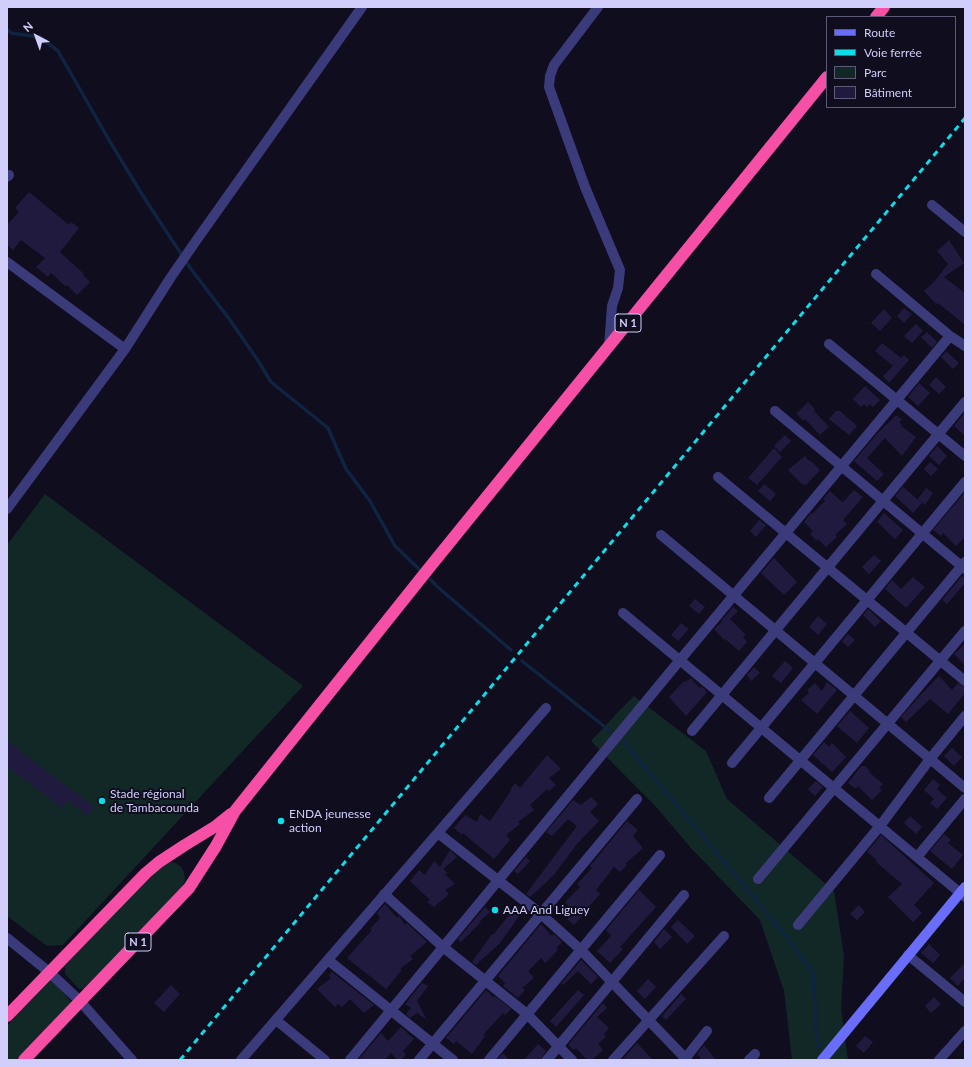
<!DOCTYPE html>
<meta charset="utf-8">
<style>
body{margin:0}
#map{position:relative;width:972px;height:1067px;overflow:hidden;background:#100d1e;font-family:Lato,sans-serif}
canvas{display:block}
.frame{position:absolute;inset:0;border:8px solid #d1cefc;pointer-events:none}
.legend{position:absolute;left:826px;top:16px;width:130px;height:92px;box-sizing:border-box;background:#100d1e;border:1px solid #5d5a77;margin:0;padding:5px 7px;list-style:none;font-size:12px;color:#d1cefc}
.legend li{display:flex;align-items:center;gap:8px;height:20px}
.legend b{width:20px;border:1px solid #5d5a77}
.north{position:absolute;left:16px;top:16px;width:40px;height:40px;-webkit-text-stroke:3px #100d1e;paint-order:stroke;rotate:319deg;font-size:11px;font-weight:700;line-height:16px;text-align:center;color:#d1cefc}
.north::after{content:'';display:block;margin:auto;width:14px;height:18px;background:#d1cefc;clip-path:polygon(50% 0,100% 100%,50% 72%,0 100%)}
</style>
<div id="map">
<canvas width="972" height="1067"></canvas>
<div class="frame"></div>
<ul class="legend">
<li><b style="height:5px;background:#6a6df7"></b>Route</li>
<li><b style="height:5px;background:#0ddde9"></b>Voie ferrée</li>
<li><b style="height:11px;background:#112826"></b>Parc</li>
<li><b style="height:11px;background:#201b3e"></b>Bâtiment</li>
</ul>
<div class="north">N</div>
</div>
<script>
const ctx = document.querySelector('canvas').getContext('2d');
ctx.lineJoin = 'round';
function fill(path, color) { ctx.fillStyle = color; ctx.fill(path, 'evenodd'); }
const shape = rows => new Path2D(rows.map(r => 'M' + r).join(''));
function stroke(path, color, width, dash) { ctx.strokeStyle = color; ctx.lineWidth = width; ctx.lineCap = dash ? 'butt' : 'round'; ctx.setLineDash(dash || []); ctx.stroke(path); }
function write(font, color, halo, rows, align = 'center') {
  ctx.font = font + ' Lato,sans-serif'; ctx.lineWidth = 4; ctx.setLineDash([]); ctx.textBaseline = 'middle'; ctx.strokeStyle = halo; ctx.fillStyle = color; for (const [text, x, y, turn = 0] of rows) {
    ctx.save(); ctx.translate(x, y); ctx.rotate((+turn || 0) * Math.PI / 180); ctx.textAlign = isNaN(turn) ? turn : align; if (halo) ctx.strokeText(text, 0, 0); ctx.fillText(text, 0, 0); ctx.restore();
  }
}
fill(shape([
 [45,494,303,686,63,945,47,946,7,916,7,545],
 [634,696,706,751,727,799,834,891,844,956,841,1008,848,1060,792,1060,784,991,760,920,690,847,657,808,591,741,616,714],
 [171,862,176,863,181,867,184,872,185,881,181,889,86,989,79,989,65,974,65,964,163,864],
 [52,978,72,1003,16,1060,7,1060,7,1026]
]), '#112826');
stroke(shape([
 [7,29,11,33,40,37,58,51,109,140,143,196,191,269,230,320,259,362,271,382,328,428,346,469,370,501,395,546,440,589,511,650],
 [522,661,610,731],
 [624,742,786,936,813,973,816,1029,820,1048]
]), '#0f2441', 3.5);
fill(shape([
 [29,192,69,225,71,222,79,228,60,252,84,274,83,275,90,282,77,295,67,285,65,286,51,273,48,277,36,267,45,258,21,240,13,250,7,245,7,225,19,212,15,208],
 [949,240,964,263,944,277,965,293,965,325,948,311,938,303,936,304,924,291,934,282,948,264,937,251],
 [904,308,912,314,904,323,897,316],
 [884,309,892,318,880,331,871,323],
 [916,324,923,331,912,343,904,336],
 [927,332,937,342,932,348,921,337],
 [882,343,901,358,904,355,909,360,889,383,883,376,893,366,875,351],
 [946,351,959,363,953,369,941,357],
 [936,377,946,387,939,394,929,385],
 [919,383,930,393,918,406,908,397],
 [865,386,880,400,873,407,870,404,867,407,864,404,861,407,853,399],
 [808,402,815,409,814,411,829,427,820,435,805,419,804,421,796,414],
 [836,411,840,411,857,426,849,435,829,419],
 [965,412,965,436,954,426],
 [896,415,902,420,899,422,902,425,901,426,916,437,902,456,885,438,867,458,884,474,877,481,854,461,877,434],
 [785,435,791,441,780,452,774,446],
 [937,446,947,456,939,465,929,456],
 [774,448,782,457,757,485,748,478],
 [805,456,809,461,810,460,820,470,806,485,804,484,803,485,788,470],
 [930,462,938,469,931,476,924,469],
 [764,484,776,494,770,501,758,491],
 [903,487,922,503,913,513,895,496],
 [926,488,933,493,925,505,918,499],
 [854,490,863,497,843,520,847,524,835,535,837,537,826,547,818,539,817,541,810,534,813,531,804,522,811,513,812,514,825,501,823,499,830,491,842,502,843,502],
 [965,492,965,537,956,546,943,533,941,536,933,530],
 [884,513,903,530,895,539,877,522],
 [759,520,766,525,756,537,750,531],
 [874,555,881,561,869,574,862,567],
 [774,558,797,582,784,595,761,573],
 [962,576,965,578,965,583,947,604,942,600],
 [913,577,925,587,906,608,885,589,892,580,901,589],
 [695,599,705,607,699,614,689,606],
 [733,607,738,611,730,619,746,635,743,637,747,642,739,651,725,639,724,640,714,629,722,622,721,621],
 [868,609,881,621,875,627,863,615],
 [818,616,827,624,818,635,809,627],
 [681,623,689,629,678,641,671,635],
 [848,634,855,640,848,647,842,641],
 [965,644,965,665,954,654],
 [785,661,793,668,781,683,772,676],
 [754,667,760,673,751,681,747,675],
 [939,676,952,690,958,683,965,687,965,693,948,714,930,699,906,722,901,717,915,701],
 [691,678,699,688,701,686,707,692,686,716,669,697,684,681,685,682],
 [827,682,837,690,817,714,801,700,809,693,807,690,815,683,822,691],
 [850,711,869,728,857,743,837,726],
 [7,741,94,807,87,815,68,800,62,808,7,766],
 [824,742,829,747,832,743,846,757,832,772,813,755],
 [952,748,962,757,954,766,944,756],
 [547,755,561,769,549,778,556,785,549,791,547,789,530,805,534,810,518,822,520,824,506,835,510,840,494,859,463,833,462,835,454,828,465,815,477,822,480,814,490,821,511,791,510,790,515,783,520,788],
 [861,766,865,766,870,771,869,772,883,784,879,788,882,790,872,800,858,786,856,789,848,783],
 [933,779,940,785,937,789,947,798,937,809,930,803,934,799,924,790],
 [816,781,823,787,815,796,808,789],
 [591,797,598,804,590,812,599,821,577,844,553,876,530,897,526,894,577,826,568,819,552,836,546,832,573,800,581,805],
 [910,816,922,827,916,834,904,823],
 [627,821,638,830,633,836,643,848,625,864,627,865,620,872,614,867,596,890,600,894,585,911,586,912,574,925,567,919,574,912,565,902,580,887,577,884,592,868,590,866],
 [944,834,951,840,948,843,963,855,952,869,930,851],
 [881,835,934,883,914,905,922,913,913,922,888,897,902,884,876,862,877,860,867,852],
 [450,850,457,857,443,869,448,873,445,874,455,884,445,890,449,894,434,907,427,902,430,900,410,881,419,870,425,875,434,861,440,867],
 [526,857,530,861,518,874,514,871],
 [639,890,656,907,620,947,623,949,610,963,597,951,611,936,606,930],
 [385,904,397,918,399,916,405,925,407,923,427,942,410,956,413,959,400,969,402,970,386,989,347,958,372,930,370,929,380,918,377,913],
 [517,905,524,909,500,943,476,965,472,962,492,934,493,935],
 [859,905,865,912,857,920,850,914],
 [485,907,490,912,480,921,481,922,461,942,458,939],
 [678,920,695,936,687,944,671,927],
 [541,924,552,936,554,934,562,942,556,948,558,950,545,963,541,958,528,971,534,978,522,988,525,990,518,998,503,986,505,983,498,976],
 [664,929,672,937,660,949,654,942],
 [929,944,940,955,933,963,921,953],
 [581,960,598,977,591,984,578,971,563,985,561,984],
 [965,963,965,978,958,986,950,978],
 [332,972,374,1005,364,1013,350,999,342,1007,338,1004,335,1007,317,989,331,978,329,975],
 [648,979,656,987,645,999,637,991],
 [422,983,428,986,417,1001,427,1020,417,1013,410,1018,406,1014,411,1008,405,1004],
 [171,985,180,994,164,1012,154,1003],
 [486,990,494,998,495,996,511,1009,505,1015,503,1013,483,1035,485,1036,472,1054,456,1041,454,1044,446,1038],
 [578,990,584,995,556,1027,550,1021],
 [681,994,686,999,666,1020,662,1016],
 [934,997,941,1004,931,1013,925,1006],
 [603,1003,607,1008,597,1017,609,1028,604,1034,606,1037,598,1044,603,1050,592,1060,587,1060,576,1048,574,1050,568,1045],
 [401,1027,414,1039,403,1051,406,1055,401,1060,398,1060,391,1053,385,1060,358,1060,381,1033,388,1041],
 [865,1036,873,1042,864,1053,856,1046],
 [637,1043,653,1060,622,1060],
 [538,1044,546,1051,541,1060,524,1060],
 [704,1045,716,1060,702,1060,697,1054],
 [503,1053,509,1060,497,1060]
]), '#201b3e');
stroke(shape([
 [598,7,554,65,550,76,549,87,585,187,620,270,618,288,612,306,609,346],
 [7,177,9,175],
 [932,205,965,232],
 [7,262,125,349],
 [876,274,950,336,965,346],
 [829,344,965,456],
 [775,411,965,569],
 [718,477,965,681],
 [7,509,125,349,171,277,198,238,362,7],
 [661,535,965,788],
 [623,613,965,897],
 [692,731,965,402],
 [732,763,965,482],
 [769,798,965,562],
 [438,833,541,914,581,950,687,1060],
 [917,857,965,799],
 [758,879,965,631],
 [384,894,443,947,527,1014,572,1060],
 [798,925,880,826,930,759,965,716],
 [7,938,49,972,80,1001,132,1060],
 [908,955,965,1002],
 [328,960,453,1060],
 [276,1020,325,1060],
 [241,1060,546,708],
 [350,1060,680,660,950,336],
 [419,1060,637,799],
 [489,1060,660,855],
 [547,1060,684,895],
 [613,1060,724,936],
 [684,1060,707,1031],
 [749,1060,755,1054],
 [939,1060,965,1031]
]), '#3b3b7b', 10);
stroke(shape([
 [822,1060,965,887]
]), '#6a6df7', 10);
stroke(shape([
 [876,17,884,7],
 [7,1016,146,873,159,862,185,845,216,826,231,814],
 [24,1060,189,888,216,846,235,811,429,568,827,77]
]), '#f550a6', 12);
stroke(shape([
 [180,1060,965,118]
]), '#0ddde9', 3, [6, 5]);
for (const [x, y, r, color] of [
 [102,801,4,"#0ddde9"],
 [281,821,4,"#0ddde9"],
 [495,910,4,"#0ddde9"]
]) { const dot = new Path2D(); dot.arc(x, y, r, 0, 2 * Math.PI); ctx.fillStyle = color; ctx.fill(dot); stroke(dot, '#100d1e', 1.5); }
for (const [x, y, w] of [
 [628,323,26],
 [138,942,26]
]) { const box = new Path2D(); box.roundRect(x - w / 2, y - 9, w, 18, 3); ctx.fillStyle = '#100d1e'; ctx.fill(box); stroke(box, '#d1cefc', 1); }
write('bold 11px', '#d1cefc', null, [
 ["N 1",628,323],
 ["N 1",138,942]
]);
write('12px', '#d1cefc', '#100d1e', [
 ["Stade régional",110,794],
 ["de Tambacounda",110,808],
 ["ENDA jeunesse",289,814],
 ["action",289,828],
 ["AAA And Liguey",503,910]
], 'left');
</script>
